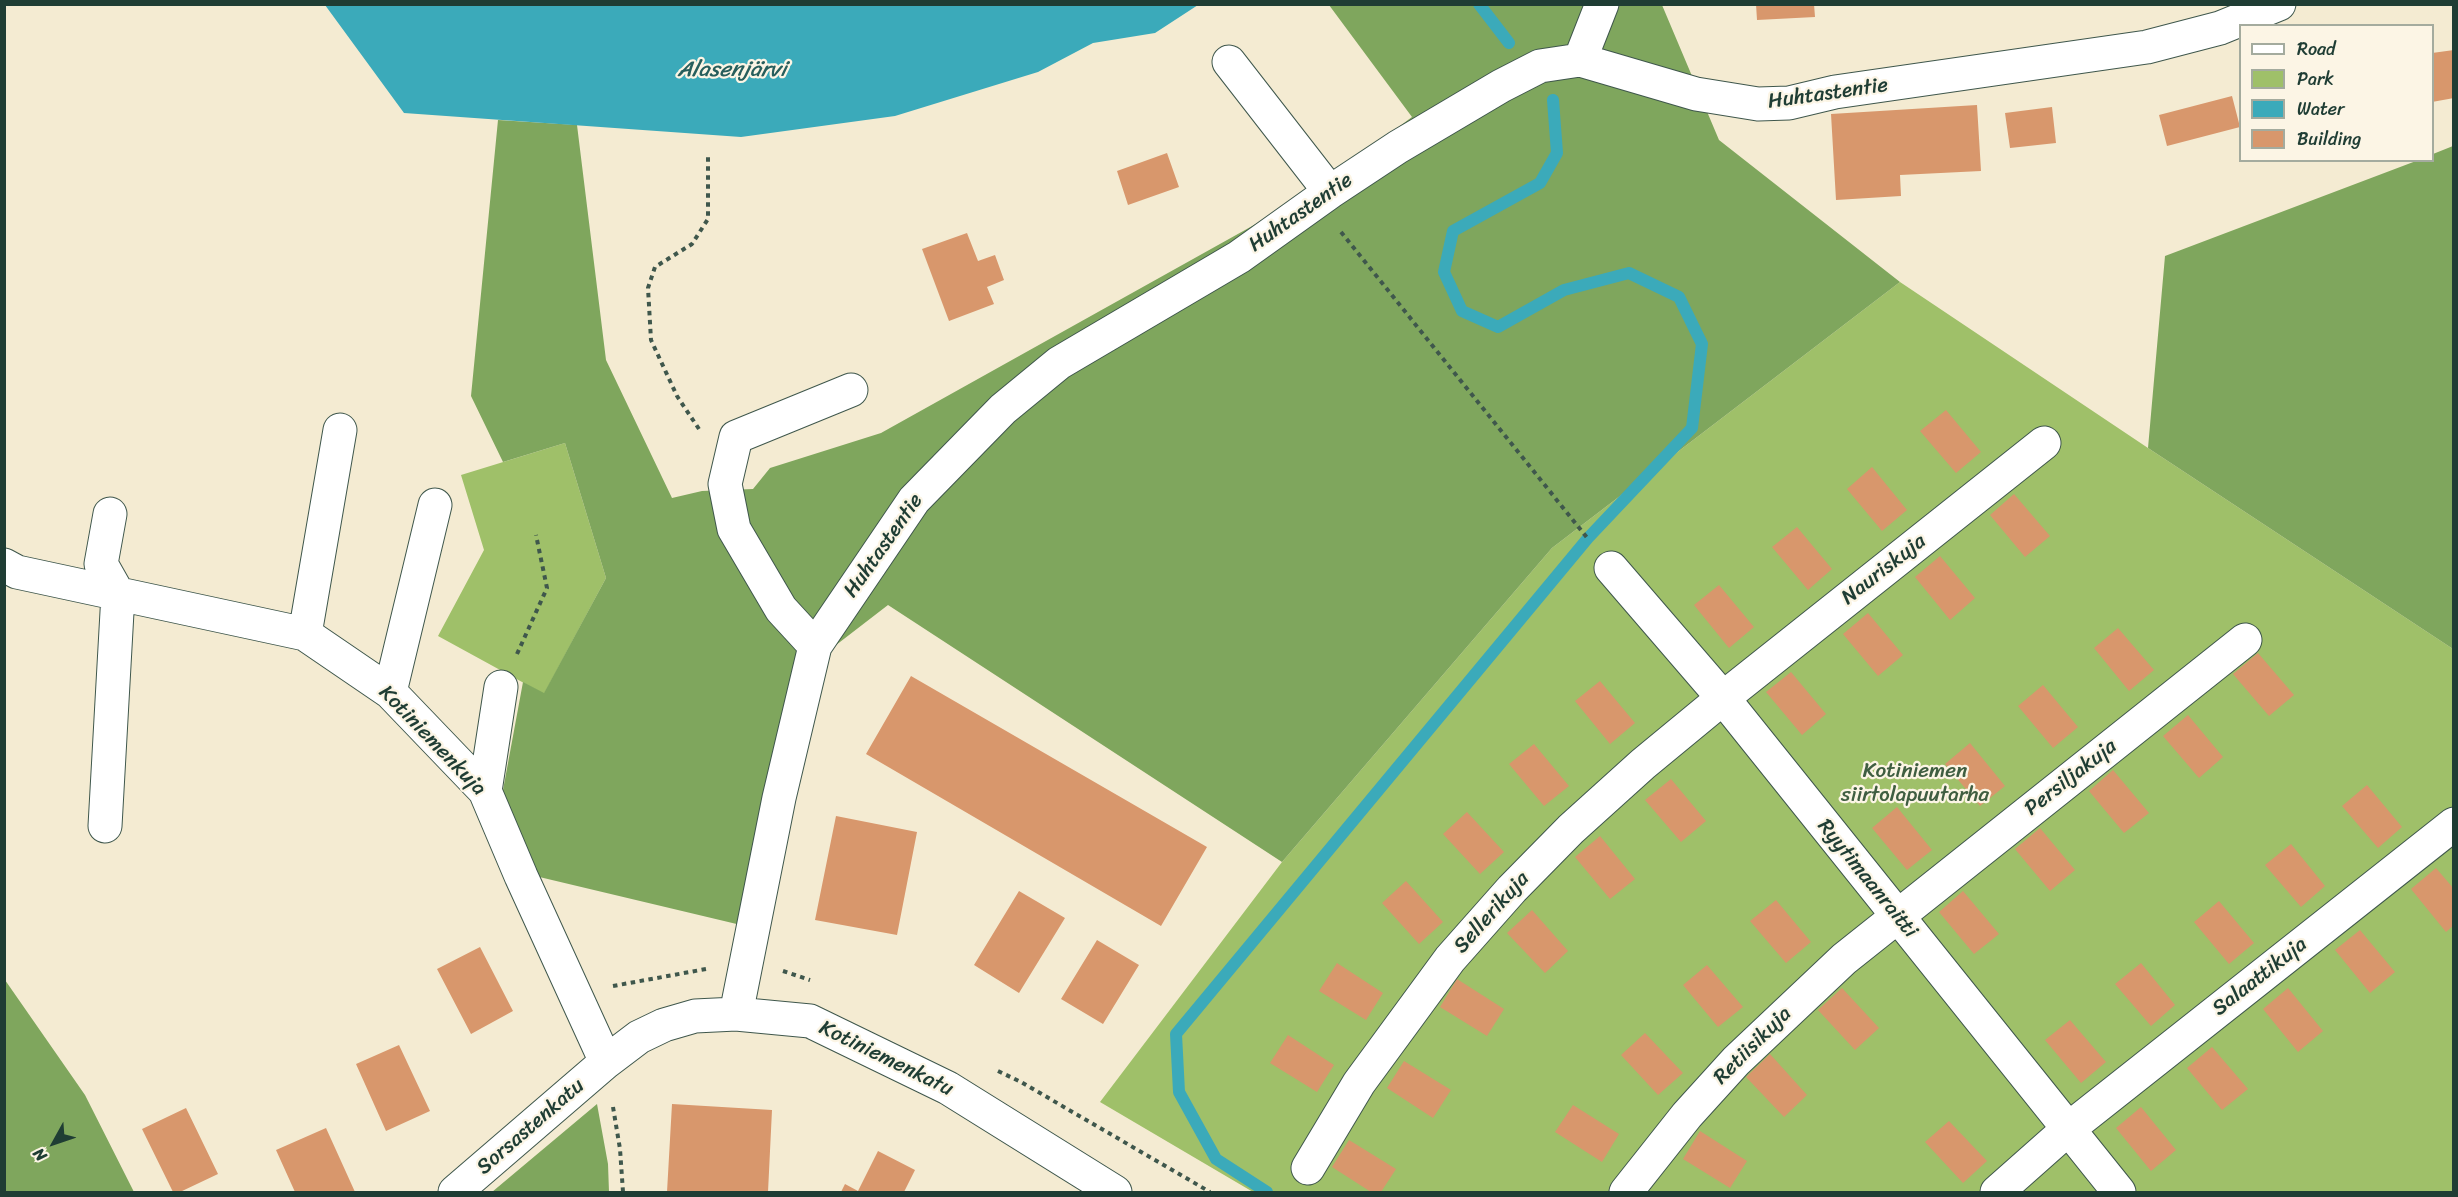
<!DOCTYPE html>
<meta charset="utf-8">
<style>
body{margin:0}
#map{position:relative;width:2458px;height:1197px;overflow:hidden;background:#f4ebd2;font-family:Sriracha,sans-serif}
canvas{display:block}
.frame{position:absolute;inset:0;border:6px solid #1f3d34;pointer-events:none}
.legend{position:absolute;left:2239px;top:24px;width:195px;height:138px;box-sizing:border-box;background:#fcf5e5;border:2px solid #a4ab9e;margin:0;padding:8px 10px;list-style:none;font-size:18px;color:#1f3d34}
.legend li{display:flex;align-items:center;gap:12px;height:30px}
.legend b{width:30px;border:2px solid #a4ab9e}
.north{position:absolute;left:24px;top:1113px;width:60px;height:60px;-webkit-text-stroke:4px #fcf5e5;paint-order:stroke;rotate:230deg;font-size:16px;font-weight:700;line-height:24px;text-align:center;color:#1f3d34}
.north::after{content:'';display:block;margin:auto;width:21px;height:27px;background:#1f3d34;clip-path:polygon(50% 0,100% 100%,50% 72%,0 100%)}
</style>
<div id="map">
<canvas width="2458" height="1197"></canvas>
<div class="frame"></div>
<ul class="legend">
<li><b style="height:8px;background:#fff"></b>Road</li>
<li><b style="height:16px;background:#9fc069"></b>Park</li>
<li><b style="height:16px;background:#3baaba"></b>Water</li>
<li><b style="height:16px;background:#d8976c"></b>Building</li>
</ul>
<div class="north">N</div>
</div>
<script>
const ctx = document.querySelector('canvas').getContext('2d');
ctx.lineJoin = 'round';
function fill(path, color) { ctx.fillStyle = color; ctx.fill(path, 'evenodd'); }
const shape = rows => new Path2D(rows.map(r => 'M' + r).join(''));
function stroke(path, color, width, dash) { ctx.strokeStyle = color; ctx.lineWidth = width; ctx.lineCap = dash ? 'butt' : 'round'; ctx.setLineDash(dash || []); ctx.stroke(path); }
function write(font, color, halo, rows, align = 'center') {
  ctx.font = font + ' Sriracha,sans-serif'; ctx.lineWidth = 4.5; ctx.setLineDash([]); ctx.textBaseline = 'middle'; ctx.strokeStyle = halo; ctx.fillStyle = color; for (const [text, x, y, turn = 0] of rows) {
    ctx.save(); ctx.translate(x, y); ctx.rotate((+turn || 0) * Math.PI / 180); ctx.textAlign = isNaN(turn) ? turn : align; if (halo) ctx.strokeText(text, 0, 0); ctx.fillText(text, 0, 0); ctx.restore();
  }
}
fill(shape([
 [1900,282,2148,448,2453,649,2453,1192,1253,1192,1100,1102,1282,862,1552,548],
 [565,443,606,578,544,694,438,636,484,550,461,475]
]), '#9fc069');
fill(shape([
 [1329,5,1662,5,1719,140,1900,282,1552,548,1282,862,888,605,827,652,766,931,510,870,503,790,523,682,544,693,606,578,565,443,503,462,471,396,498,120,577,125,606,360,672,498,702,491,753,489,770,468,881,433,1306,196,1412,117],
 [2453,146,2453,649,2148,448,2165,256,2416,161,2432,160,2433,154],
 [5,980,85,1095,134,1192,5,1192],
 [597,1104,608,1164,609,1192,492,1192]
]), '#7fa65d');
fill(shape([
 [325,5,1198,5,1155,33,1093,43,1038,72,895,116,741,137,404,113]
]), '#3baaba');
stroke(shape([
 [1479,4,1509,43],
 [1267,1192,1216,1159,1179,1092,1176,1034,1588,538,1692,428,1702,344,1679,297,1629,273,1564,290,1498,327,1462,311,1444,272,1453,231,1540,183,1557,153,1553,100]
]), '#3baaba', 12);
fill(shape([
 [1756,4,1814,4,1815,17,1757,20],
 [2454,50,2454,98,2432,102,2432,53],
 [2232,96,2240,127,2167,146,2159,115],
 [1977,105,1981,171,1900,175,1901,196,1836,200,1831,114],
 [2052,107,2056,143,2010,148,2005,113],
 [1167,153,1179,187,1128,205,1117,171],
 [967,233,978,261,995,255,1004,280,987,287,994,304,949,321,922,249],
 [1946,410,1981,452,1956,473,1920,431],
 [1872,467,1907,510,1882,531,1847,489],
 [2014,494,2050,536,2025,557,1990,515],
 [1797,527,1832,569,1808,590,1772,547],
 [1940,556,1975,598,1950,620,1915,577],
 [1719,585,1754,627,1729,648,1694,605],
 [1868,613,1903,655,1878,676,1843,634],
 [2118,628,2154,670,2129,691,2094,648],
 [2258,653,2294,695,2269,716,2233,674],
 [1791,672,1826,714,1802,735,1766,692],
 [911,676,1207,847,1161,926,866,754],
 [1600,681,1635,723,1610,744,1575,701],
 [2043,685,2078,727,2053,748,2018,706],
 [2188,715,2223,757,2199,778,2163,736],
 [1970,743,2005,786,1980,806,1945,764],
 [1534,744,1569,786,1544,806,1509,764],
 [2113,770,2149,813,2124,833,2089,791],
 [1671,779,1706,821,1681,842,1645,800],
 [2367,785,2402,827,2378,848,2342,806],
 [1897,807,1932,850,1907,870,1872,828],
 [1467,812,1504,852,1480,874,1443,834],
 [836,816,917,832,897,935,815,920],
 [2040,828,2075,870,2050,891,2015,849],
 [1600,836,1635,879,1610,899,1575,857],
 [2291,844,2325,886,2301,907,2265,865],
 [2436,868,2454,889,2454,925,2446,932,2411,889],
 [1406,881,1443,922,1419,944,1382,903],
 [1019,891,1065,918,1019,993,974,965],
 [1963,891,1999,934,1974,954,1939,912],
 [1776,900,1811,942,1786,963,1750,921],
 [2219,901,2254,943,2229,964,2194,922],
 [1532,910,1568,951,1545,973,1507,933],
 [2360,930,2395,972,2370,993,2335,950],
 [1097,940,1139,965,1103,1024,1061,999],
 [480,947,513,1011,471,1034,437,969],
 [1337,963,1383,993,1366,1020,1319,991],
 [2141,963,2175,1005,2151,1026,2115,984],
 [1707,965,1743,1007,1718,1027,1683,985],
 [1457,979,1504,1009,1487,1036,1440,1007],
 [1842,988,1879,1028,1855,1050,1818,1010],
 [2288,988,2323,1031,2298,1052,2263,1009],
 [2070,1020,2106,1062,2081,1083,2045,1040],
 [1645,1033,1683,1073,1658,1095,1621,1055],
 [1288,1035,1334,1065,1317,1092,1270,1063],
 [399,1045,430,1111,386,1131,356,1064],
 [2212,1047,2248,1089,2222,1110,2187,1068],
 [1770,1054,1807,1095,1784,1117,1746,1077],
 [1404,1061,1451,1090,1433,1118,1387,1088],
 [672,1104,772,1110,768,1192,667,1192],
 [1573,1105,1619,1134,1602,1162,1555,1132],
 [2141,1107,2176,1150,2151,1171,2116,1128],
 [186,1108,218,1174,180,1192,173,1192,142,1129],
 [1949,1121,1987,1161,1963,1183,1925,1142],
 [326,1128,355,1192,295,1192,276,1150],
 [1700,1131,1747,1161,1730,1188,1683,1159],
 [1349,1140,1396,1169,1381,1192,1371,1192,1332,1167],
 [878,1151,915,1170,904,1192,841,1192,845,1184,858,1191]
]), '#d8976c');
const minor = shape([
 [1580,60,1602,4],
 [1229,62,1330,192],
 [4,565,17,572,305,634,390,692,485,791,521,876,606,1062],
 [1611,568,1723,698,2119,1192],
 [305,634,340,430],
 [815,646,781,609,734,529,725,484,736,437,851,390],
 [390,692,435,505],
 [485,791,501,687],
 [105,826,118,594,101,564,110,514],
 [736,1014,779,798,815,646,914,500,1003,409,1059,363,1239,257,1330,192,1398,147,1501,86,1540,66,1580,60,1696,94,1758,104,1789,103,1835,92,2147,47,2220,28,2279,4],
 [1308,1168,1359,1083,1450,959,1512,889,1571,829,1643,764,1723,698,2044,443],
 [455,1192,606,1062,639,1037,664,1025,695,1016,736,1014,810,1021,948,1088,1115,1192],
 [1626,1192,1687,1115,1736,1061,1844,959,2245,640],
 [1997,1192,2067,1130,2454,824]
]);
stroke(minor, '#3f574c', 35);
stroke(shape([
 [1341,232,1589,540],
 [699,429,677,396,651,340,648,288,655,267,692,244,708,219,708,156],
 [517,654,547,588,536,535],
 [783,971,810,980],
 [613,986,706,969],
 [998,1071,1021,1082,1210,1192],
 [613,1107,620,1149,623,1192]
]), '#3f574c', 4, [4.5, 4.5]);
stroke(minor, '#fff', 33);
write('21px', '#1f3d34', '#fcf5e5', [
 ["Huhtastentie",1828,94,-8],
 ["Huhtastentie",1301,213,-35],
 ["Huhtastentie",884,546,-55],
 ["Nauriskuja",1884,570,-38],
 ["Kotiniemenkuja",432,741,46],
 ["Persiljakuja",2071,778,-38],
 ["Ryytimaanraitti",1867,879,51],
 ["Sellerikuja",1492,913,-48],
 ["Salaattikuja",2260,977,-38],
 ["Retiisikuja",1753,1046,-45],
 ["Kotiniemenkatu",886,1059,26],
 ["Sorsastenkatu",531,1127,-41]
]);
write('21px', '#3f5e41', '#fcf5e5', [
 ["Kotiniemen",1915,772],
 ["siirtolapuutarha",1915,796]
]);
write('italic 22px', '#275e5c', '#fcf5e5', [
 ["Alasenjärvi",732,70]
]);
</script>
